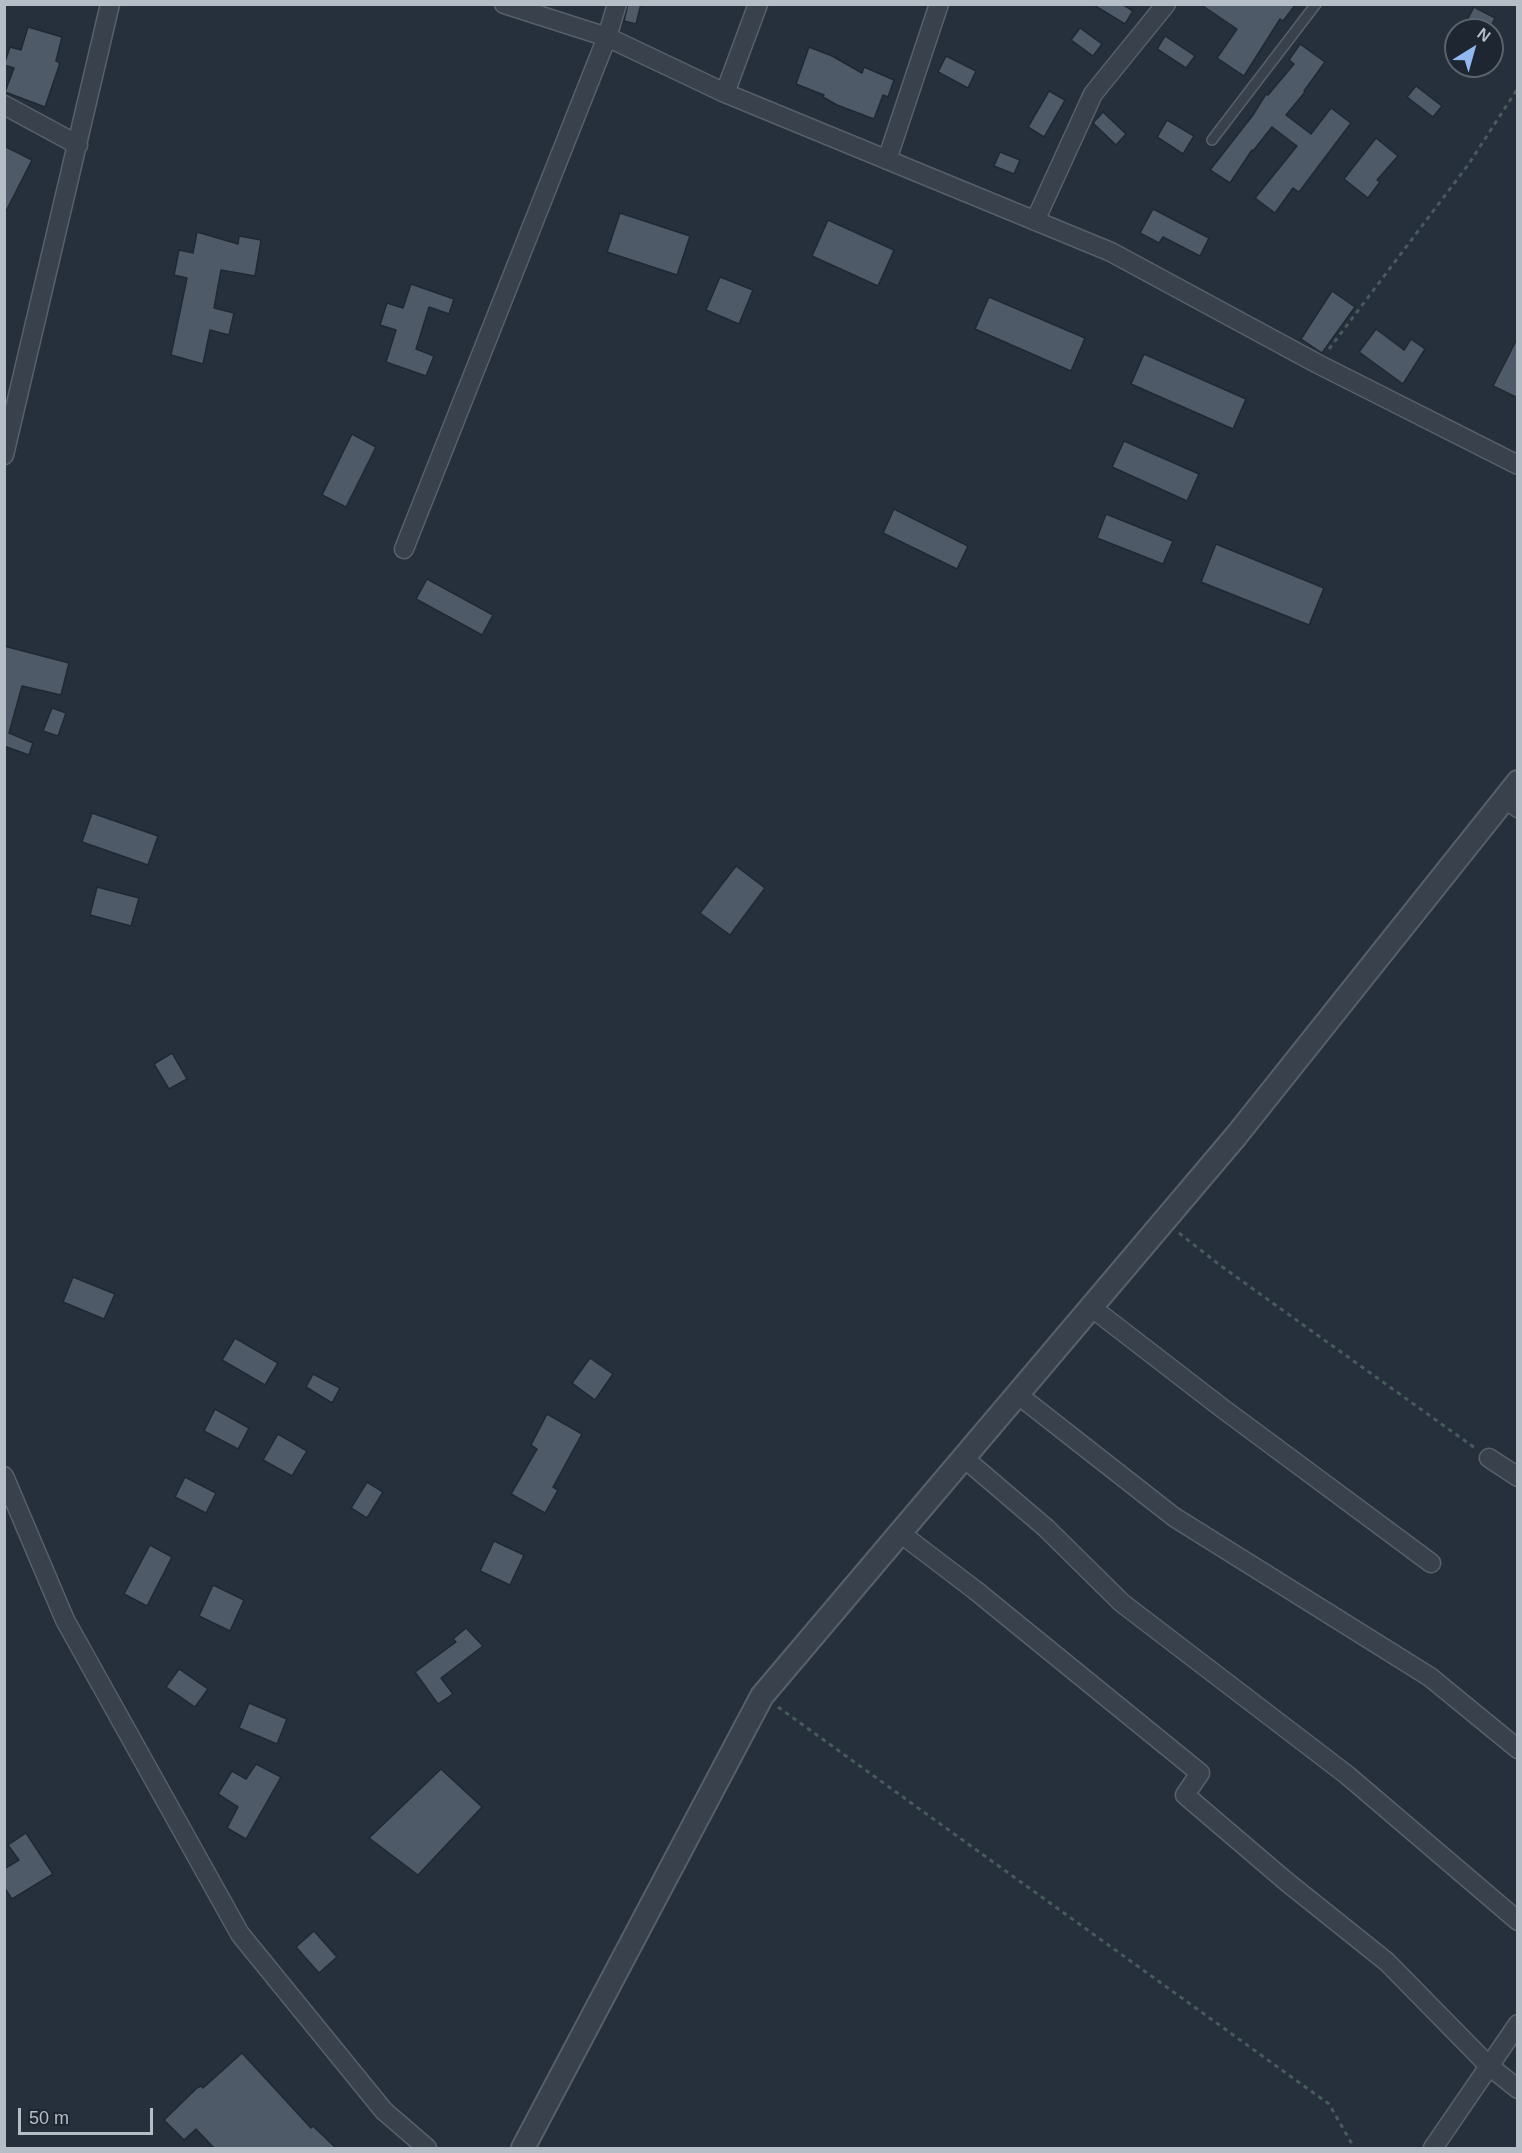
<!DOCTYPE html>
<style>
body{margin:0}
#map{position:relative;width:1522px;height:2153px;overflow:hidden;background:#25303c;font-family:Helvetica,sans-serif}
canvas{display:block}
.frame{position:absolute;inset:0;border:6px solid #b5bdc7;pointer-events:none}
.north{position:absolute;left:1444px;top:18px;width:60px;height:60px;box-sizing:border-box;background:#1e2731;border:2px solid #5a636d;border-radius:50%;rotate:37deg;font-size:16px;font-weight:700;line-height:24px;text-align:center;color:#b5bdc7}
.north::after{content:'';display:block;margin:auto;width:21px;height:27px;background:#91b9f0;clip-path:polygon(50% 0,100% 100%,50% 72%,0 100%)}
.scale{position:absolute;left:18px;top:2108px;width:135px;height:27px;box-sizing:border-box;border:3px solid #b5bdc7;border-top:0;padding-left:8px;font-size:18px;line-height:21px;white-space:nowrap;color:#b5bdc7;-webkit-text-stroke:4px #1e2731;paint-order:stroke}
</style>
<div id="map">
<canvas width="1522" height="2153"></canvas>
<div class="frame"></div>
<div class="north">N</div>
<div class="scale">50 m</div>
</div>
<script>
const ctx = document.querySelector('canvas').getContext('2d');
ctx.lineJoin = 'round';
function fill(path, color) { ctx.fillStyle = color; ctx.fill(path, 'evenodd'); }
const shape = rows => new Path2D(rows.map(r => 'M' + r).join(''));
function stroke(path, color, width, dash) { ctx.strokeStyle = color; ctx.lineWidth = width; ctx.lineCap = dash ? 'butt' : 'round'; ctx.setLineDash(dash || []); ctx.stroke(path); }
const building = shape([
 [628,4,641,4,636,24,624,21,628,4],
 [1092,4,1122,4,1133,11,1125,24,1092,4],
 [1200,4,1296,4,1283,21,1280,19,1244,76,1217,58,1237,29,1200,4],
 [1474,7,1495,18,1489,30,1462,30,1474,7],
 [28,27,62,37,56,61,60,63,45,107,5,92,14,68,4,65,10,47,21,50,28,27],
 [1080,28,1102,44,1093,56,1071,40,1080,28],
 [1165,36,1195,56,1186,68,1157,49,1165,36],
 [1300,44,1325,62,1304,91,1305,92,1286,115,1311,134,1331,108,1351,123,1299,192,1293,188,1275,213,1255,198,1297,146,1272,127,1253,151,1252,150,1230,183,1210,170,1253,115,1266,94,1268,95,1294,64,1289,60,1300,44],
 [809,47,832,56,862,73,864,67,894,80,888,97,883,95,874,119,837,105,823,97,824,95,796,84,809,47],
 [946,56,976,71,968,88,938,72,946,56],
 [1416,86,1442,106,1433,117,1407,97,1416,86],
 [1049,91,1065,100,1044,137,1028,127,1049,91],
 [1103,112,1126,134,1116,145,1093,123,1103,112],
 [1167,120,1194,136,1183,154,1157,137,1167,120],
 [1376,138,1398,156,1377,180,1380,182,1368,198,1344,179,1376,138],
 [4,146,32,160,4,215,4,146],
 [1000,152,1020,160,1014,174,994,166,1000,152],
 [1153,209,1209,238,1200,256,1163,237,1159,243,1140,233,1153,209],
 [620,213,690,236,677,275,607,252,620,213],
 [828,220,894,250,878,286,812,256,828,220],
 [197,232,238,244,239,236,261,240,255,276,221,270,214,308,234,313,229,335,210,330,203,364,171,355,187,278,174,275,179,250,193,253,197,232],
 [720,277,753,290,739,324,706,310,720,277],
 [411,284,454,299,449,314,429,307,416,349,434,356,426,376,386,362,396,330,380,325,387,303,403,308,411,284],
 [1332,291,1355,307,1322,353,1301,339,1332,291],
 [989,297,1085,338,1071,371,975,329,989,297],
 [1376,329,1404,350,1411,339,1425,349,1403,384,1359,352,1376,329],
 [1518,337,1518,398,1493,386,1518,337],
 [1144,354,1246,399,1233,429,1131,384,1144,354],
 [352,434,376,447,346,507,322,495,352,434],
 [1124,441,1199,474,1187,501,1112,467,1124,441],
 [894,509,968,546,957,569,883,533,894,509],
 [1106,514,1173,541,1163,564,1097,538,1106,514],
 [1216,544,1324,588,1309,625,1201,582,1216,544],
 [427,579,493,615,482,635,416,599,427,579],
 [4,646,69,663,61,695,22,686,9,733,33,743,29,755,4,746,4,646],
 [52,708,66,713,58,736,43,731,52,708],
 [92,813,158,836,148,865,82,842,92,813],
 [736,866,765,888,730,935,700,913,736,866],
 [97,887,139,898,131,926,90,915,97,887],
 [172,1053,187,1079,169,1089,154,1064,172,1053],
 [73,1277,115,1294,104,1319,63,1302,73,1277],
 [235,1338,278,1363,265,1385,222,1360,235,1338],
 [590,1358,613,1374,595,1400,572,1383,590,1358],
 [313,1374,340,1388,332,1403,306,1387,313,1374],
 [215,1409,249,1428,238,1449,204,1431,215,1409],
 [547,1414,582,1434,553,1487,558,1490,545,1513,511,1494,537,1449,531,1445,547,1414],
 [278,1434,307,1451,292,1476,263,1460,278,1434],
 [185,1477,216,1493,206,1513,175,1497,185,1477],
 [367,1482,383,1492,367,1518,351,1508,367,1482],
 [494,1541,524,1555,510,1585,480,1571,494,1541],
 [150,1545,172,1557,147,1606,124,1594,150,1545],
 [213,1585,244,1600,230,1631,199,1616,213,1585],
 [466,1628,483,1646,441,1678,453,1694,438,1704,415,1672,456,1642,453,1639,466,1628],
 [179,1669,208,1689,195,1707,166,1687,179,1669],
 [249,1703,287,1719,277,1744,239,1728,249,1703],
 [256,1764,281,1777,246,1839,227,1828,238,1807,218,1794,232,1771,246,1779,256,1764],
 [441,1769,482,1807,418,1875,369,1838,441,1769],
 [26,1833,53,1874,12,1899,4,1887,4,1869,19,1860,8,1845,26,1833],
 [314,1931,337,1957,319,1973,296,1947,314,1931],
 [242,2053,311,2128,313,2126,336,2148,214,2148,196,2129,184,2140,164,2120,197,2088,201,2086,203,2088,242,2053]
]);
fill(building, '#4e5a67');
stroke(building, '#202933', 1.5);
const service = shape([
 [1212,140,1316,4]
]);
const minor = shape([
 [504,4,607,37,725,93,1111,252,1318,364,1518,465],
 [725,93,758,4],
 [4,105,78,145],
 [887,160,939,4],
 [1035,221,1093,94,1166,4],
 [4,455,110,4],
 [404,549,607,37,617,4],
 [1505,798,1518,808],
 [1091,1307,1222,1408,1431,1563],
 [1017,1394,1174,1517,1430,1677,1518,1749],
 [964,1458,1046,1528,1122,1603,1347,1775,1518,1921],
 [1489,1458,1518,1477],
 [4,1476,65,1620,240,1934,384,2111,427,2148],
 [900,1533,975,1590,1200,1773,1185,1795,1287,1882,1387,1962,1488,2065,1518,2089],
 [1433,2148,1518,2024]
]);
const tertiary = shape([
 [523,2148,762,1696,1236,1136,1518,782]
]);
stroke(service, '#57606a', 12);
stroke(minor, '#57606a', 21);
stroke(tertiary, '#57606a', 26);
stroke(shape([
 [1329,349,1468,165,1518,88],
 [1179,1233,1221,1266,1475,1448],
 [778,1707,1329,2104,1352,2144,1352,2148]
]), '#475a5c', 3, [4.5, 4.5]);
stroke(service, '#39424c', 9);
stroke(minor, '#39424c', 18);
stroke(tertiary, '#39424c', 22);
</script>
